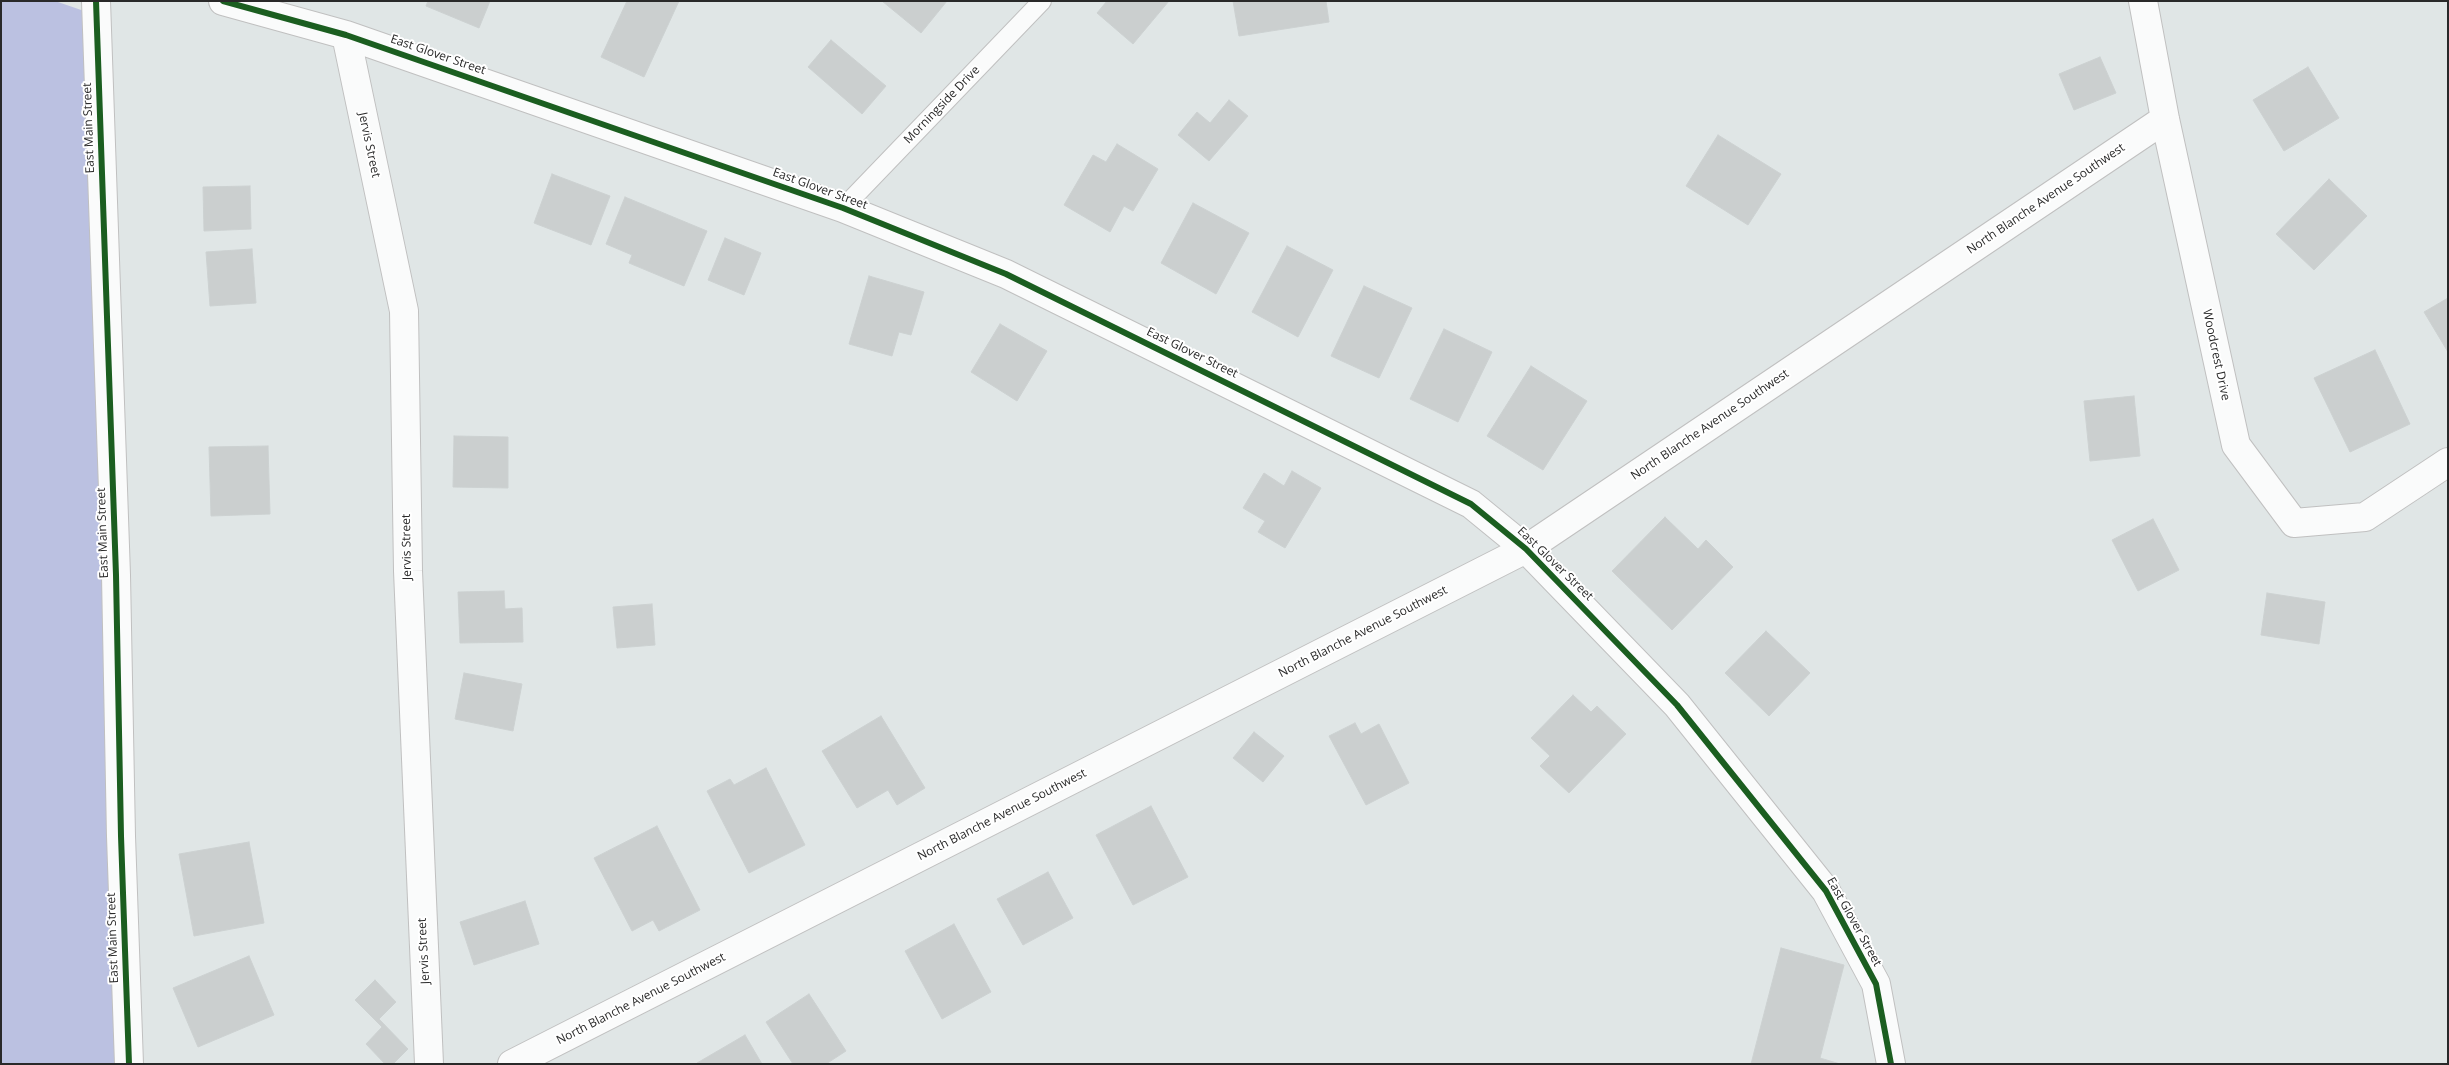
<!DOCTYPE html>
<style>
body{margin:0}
#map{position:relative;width:2449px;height:1065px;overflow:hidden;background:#e0e6e6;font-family:"Open Sans",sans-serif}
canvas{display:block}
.frame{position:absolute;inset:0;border:2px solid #292929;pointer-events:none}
</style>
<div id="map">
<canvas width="2449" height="1065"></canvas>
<div class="frame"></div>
</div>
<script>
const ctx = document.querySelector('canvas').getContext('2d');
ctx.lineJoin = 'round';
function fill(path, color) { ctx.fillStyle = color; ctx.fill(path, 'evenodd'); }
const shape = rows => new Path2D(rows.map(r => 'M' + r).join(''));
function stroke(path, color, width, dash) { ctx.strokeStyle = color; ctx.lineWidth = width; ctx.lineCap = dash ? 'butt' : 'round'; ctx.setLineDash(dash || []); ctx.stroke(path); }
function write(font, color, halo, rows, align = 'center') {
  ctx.font = font + ' "Open Sans",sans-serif'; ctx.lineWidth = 4; ctx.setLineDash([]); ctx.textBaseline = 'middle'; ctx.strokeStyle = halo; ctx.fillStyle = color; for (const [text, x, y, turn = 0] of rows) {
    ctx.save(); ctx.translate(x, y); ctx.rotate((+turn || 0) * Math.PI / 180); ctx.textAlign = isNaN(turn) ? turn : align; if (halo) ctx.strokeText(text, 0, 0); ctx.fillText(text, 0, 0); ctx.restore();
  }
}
fill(shape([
 [1,1,55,1,87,12,118,1064,1,1064]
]), '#bbc1e1');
const building = shape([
 [428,1,490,1,479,28,426,6,428,1],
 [627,1,679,1,644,77,601,57,627,1],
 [882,1,947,1,921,33,882,1],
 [1107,1,1169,1,1133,44,1097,13,1107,1],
 [1233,1,1326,1,1329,22,1239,36,1233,1],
 [831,40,886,86,862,114,808,67,831,40],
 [2100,57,2116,93,2074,110,2059,74,2100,57],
 [2308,67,2339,118,2284,151,2253,100,2308,67],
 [1229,100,1248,116,1209,161,1178,135,1197,112,1210,123,1229,100],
 [1718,135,1781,174,1748,225,1686,186,1718,135],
 [1117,144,1158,169,1133,211,1124,206,1110,232,1064,205,1093,155,1106,162,1117,144],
 [552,174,610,196,591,245,534,223,552,174],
 [2329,179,2367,216,2314,270,2276,234,2329,179],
 [250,186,251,229,204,231,203,187,250,186],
 [625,197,707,231,684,286,629,263,632,255,606,244,625,197],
 [1193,203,1249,233,1216,294,1161,263,1193,203],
 [725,238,761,253,744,295,708,280,725,238],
 [1287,246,1333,270,1298,337,1252,312,1287,246],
 [252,249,256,303,210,306,206,252,252,249],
 [869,276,924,292,911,335,899,332,892,356,849,344,869,276],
 [1364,286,1412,308,1379,378,1331,356,1364,286],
 [2448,298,2448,352,2424,312,2448,298],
 [1000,324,1047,351,1017,401,971,372,1000,324],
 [1444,329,1492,352,1458,422,1410,399,1444,329],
 [2375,350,2410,424,2350,452,2314,378,2375,350],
 [1531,366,1587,401,1543,470,1487,436,1531,366],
 [2134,396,2140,456,2090,461,2084,401,2134,396],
 [454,436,508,437,508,488,453,487,454,436],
 [268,446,270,514,211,516,209,447,268,446],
 [1292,471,1321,488,1285,548,1258,532,1265,521,1243,508,1264,473,1284,486,1292,471],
 [1665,517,1698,549,1706,540,1733,567,1672,630,1612,571,1665,517],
 [2153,519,2179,570,2138,591,2112,540,2153,519],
 [504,591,505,609,522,608,523,642,460,643,458,592,504,591],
 [2267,593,2325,602,2319,644,2261,635,2267,593],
 [652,604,655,645,617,648,613,607,652,604],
 [1766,631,1810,673,1769,716,1725,673,1766,631],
 [464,673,522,684,513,731,455,719,464,673],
 [1573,695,1591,712,1597,706,1626,734,1569,793,1540,766,1550,756,1531,738,1573,695],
 [881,716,925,788,897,805,888,790,857,808,822,751,881,716],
 [1355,723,1361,734,1379,724,1409,783,1366,805,1329,736,1355,723],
 [1254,732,1284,756,1263,782,1233,758,1254,732],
 [766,768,805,845,749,873,707,791,730,779,734,785,766,768],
 [1151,806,1188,877,1133,905,1096,835,1151,806],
 [657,826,700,910,659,931,653,920,632,931,594,858,657,826],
 [249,842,264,923,194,936,179,854,249,842],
 [1048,872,1073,918,1023,945,997,899,1048,872],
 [525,901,539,944,474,965,460,922,525,901],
 [954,924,991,992,942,1019,905,951,954,924],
 [1781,948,1844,965,1820,1058,1840,1064,1751,1064,1781,948],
 [249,956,274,1015,198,1047,173,988,249,956],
 [375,980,396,1002,379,1019,408,1049,393,1064,385,1064,366,1044,382,1027,355,1000,375,980],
 [809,994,846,1051,826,1064,793,1064,766,1022,809,994],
 [745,1035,762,1064,697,1064,697,1063,745,1035]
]);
fill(building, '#cbcfcf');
stroke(building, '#ccd1d1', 1);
const lane = shape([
 [843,208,1042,1]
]);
const street = shape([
 [223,1,346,35,843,208,1006,274,1471,504,1526,549,1677,705,1826,891,1876,984,1891,1064],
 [2143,1,2165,119,2236,445,2294,523,2365,517,2448,462],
 [346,35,404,311,408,571,429,1064],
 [512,1064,1526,549,2165,119]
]);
const secondary = shape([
 [96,1,116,575,121,836,129,1064]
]);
stroke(lane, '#c0c0c0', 20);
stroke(street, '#c0c0c0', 30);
stroke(secondary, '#c0c0c0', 30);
stroke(lane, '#fafbfb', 18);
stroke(street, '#fafbfb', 28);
stroke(secondary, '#fafbfb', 28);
stroke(shape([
 [96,1,116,575,121,836,129,1064],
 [223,1,346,35,843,208,1006,274,1471,504,1526,549,1677,705,1826,891,1876,984,1891,1064]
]), '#1b5e20', 6);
write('12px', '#292929', '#fff', [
 ["East Glover Street",438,55,19],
 ["Morningside Drive",942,105,-46],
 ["East Main Street",89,128,-92],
 ["Jervis Street",369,145,78],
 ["East Glover Street",820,189,20],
 ["North Blanche Avenue Southwest",2046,199,-34],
 ["East Glover Street",1192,353,26],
 ["Woodcrest Drive",2216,355,78],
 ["North Blanche Avenue Southwest",1710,425,-34],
 ["East Main Street",103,533,-92],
 ["Jervis Street",407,547,-91],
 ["East Glover Street",1555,564,44],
 ["North Blanche Avenue Southwest",1363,632,-27],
 ["North Blanche Avenue Southwest",1002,815,-27],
 ["East Glover Street",1854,922,61],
 ["East Main Street",113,938,-92],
 ["Jervis Street",424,951,-93],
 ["North Blanche Avenue Southwest",641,999,-27]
]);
</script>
